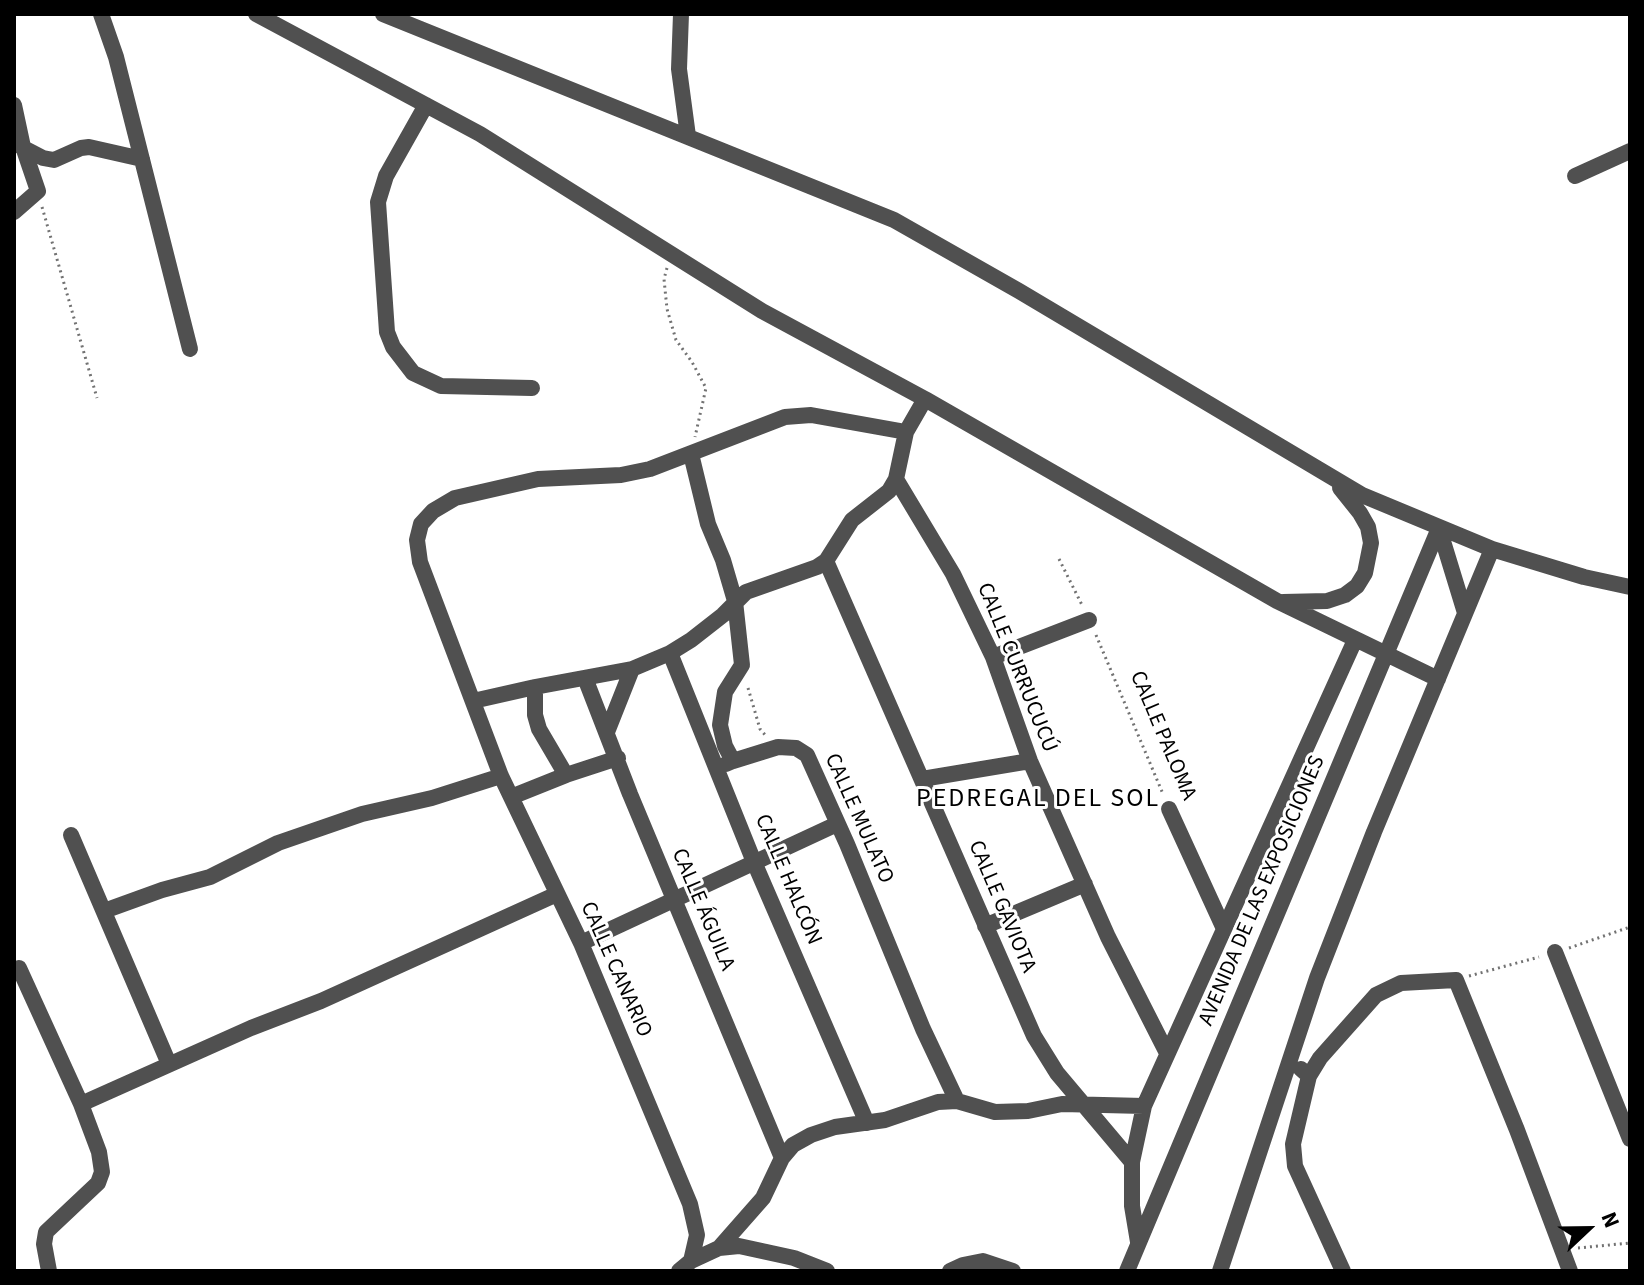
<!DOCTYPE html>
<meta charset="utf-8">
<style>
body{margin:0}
#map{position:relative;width:1644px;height:1285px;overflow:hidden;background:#fff;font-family:"Source Sans 3",sans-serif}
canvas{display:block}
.frame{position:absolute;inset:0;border:16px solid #000;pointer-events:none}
.north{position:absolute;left:1548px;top:1189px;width:80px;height:80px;-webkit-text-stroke:6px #fff;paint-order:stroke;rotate:68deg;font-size:22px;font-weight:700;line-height:32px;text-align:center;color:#000}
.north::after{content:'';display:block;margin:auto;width:28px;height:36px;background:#000;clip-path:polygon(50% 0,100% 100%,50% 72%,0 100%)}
</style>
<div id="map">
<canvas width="1644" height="1285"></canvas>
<div class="frame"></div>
<div class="north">N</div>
</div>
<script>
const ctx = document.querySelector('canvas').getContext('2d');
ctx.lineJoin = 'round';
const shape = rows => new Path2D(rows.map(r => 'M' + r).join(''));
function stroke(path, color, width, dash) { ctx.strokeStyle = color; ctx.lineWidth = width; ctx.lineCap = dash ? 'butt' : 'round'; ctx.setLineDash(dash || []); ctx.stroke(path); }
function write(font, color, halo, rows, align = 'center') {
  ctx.font = font + ' "Source Sans 3",sans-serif'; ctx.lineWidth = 6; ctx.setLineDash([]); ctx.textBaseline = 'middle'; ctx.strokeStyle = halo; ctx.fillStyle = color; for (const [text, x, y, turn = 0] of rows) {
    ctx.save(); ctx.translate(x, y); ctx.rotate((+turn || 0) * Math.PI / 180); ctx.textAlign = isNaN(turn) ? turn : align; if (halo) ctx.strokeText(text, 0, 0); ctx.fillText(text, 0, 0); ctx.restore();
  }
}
stroke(shape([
 [42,207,97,398],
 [667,268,664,279,667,309,676,340,692,362,706,388,695,437],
 [1059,559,1083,607],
 [1096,635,1163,794],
 [748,688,760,729,766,736],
 [1569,948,1630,927],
 [1469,976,1539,957],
 [1578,1248,1630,1243]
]), '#727272', 3, [2, 4]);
stroke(shape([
 [101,14,116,57,190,349],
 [256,14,480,134,762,311,925,399,1277,601,1438,679],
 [383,14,894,220,1019,291,1362,495,1492,549,1584,577,1630,587],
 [681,14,679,69,688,136],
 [14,105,23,147,38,191,14,212],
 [426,105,386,176,378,202,387,332,393,347,413,373,441,386,532,388],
 [14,143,43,158,54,160,81,148,89,147,142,159],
 [1575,176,1630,151],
 [691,454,708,524,723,560,735,601,742,665,725,692,720,725,725,746,733,761,726,764],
 [896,479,953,574,993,657,1030,761,1108,937,1167,1053],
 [1439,528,1465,613],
 [826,561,1034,1036,1057,1073,1132,1162],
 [1283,602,1327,601,1345,595,1357,586,1365,573,1371,543,1368,527,1360,513,1340,488],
 [670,653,754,862,867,1123],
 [993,657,1089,620],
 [585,678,630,794,782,1158],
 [535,687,535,715,539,729,566,775],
 [473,701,535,687,632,669,670,653,691,640,723,615,746,592,817,567,826,561,852,520,889,491,896,479,906,432,925,399],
 [607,732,632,669],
 [733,761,778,747,796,748,807,755,847,844,923,1029,957,1101],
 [922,779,1030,761],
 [511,797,566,775,618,758],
 [1169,809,1224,929],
 [71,835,169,1064],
 [104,911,162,890,210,877,278,843,362,814,432,798,501,776],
 [985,926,1085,884],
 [581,943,837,824],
 [1555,952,1630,1139],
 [19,968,81,1104,99,1152,102,1172,98,1183,46,1232,44,1244,49,1271],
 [1301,1069,1309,1076,1293,1144,1295,1166,1343,1271],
 [1309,1076,1320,1058,1376,995,1401,983,1456,980,1517,1130,1570,1271],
 [81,1104,251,1028,321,1001,557,894],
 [1138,1242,1132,1206,1132,1162,1144,1106,1355,640],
 [719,1248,763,1198,782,1158,793,1145,811,1135,835,1127,885,1120,938,1102,957,1101,995,1112,1028,1111,1062,1104,1144,1106],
 [691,1261,697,1235,690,1204,581,943,501,776,420,562,417,540,421,524,433,511,455,498,538,479,621,475,650,469,785,417,811,415,906,432],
 [679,1271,691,1261,719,1248,739,1246,794,1258,827,1271],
 [950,1271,963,1265,983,1261,1013,1271],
 [1127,1271,1439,528],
 [1220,1271,1317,978,1374,832,1492,549]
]), '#505050', 16);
write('22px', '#000', '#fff', [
 ["CALLE CURRUCUCÚ",1016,668,68],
 ["CALLE PALOMA",1162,736,67],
 ["CALLE MULATO",858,819,66],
 ["CALLE HALCÓN",787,880,67],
 ["AVENIDA DE LAS EXPOSICIONES",1263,891,-67],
 ["CALLE GAVIOTA",1001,907,67],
 ["CALLE ÁGUILA",702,910,67],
 ["CALLE CANARIO",615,970,66]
]);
ctx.letterSpacing = '2px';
write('26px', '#000', '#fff', [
 ["PEDREGAL DEL SOL",1038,800]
]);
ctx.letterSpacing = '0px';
</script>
